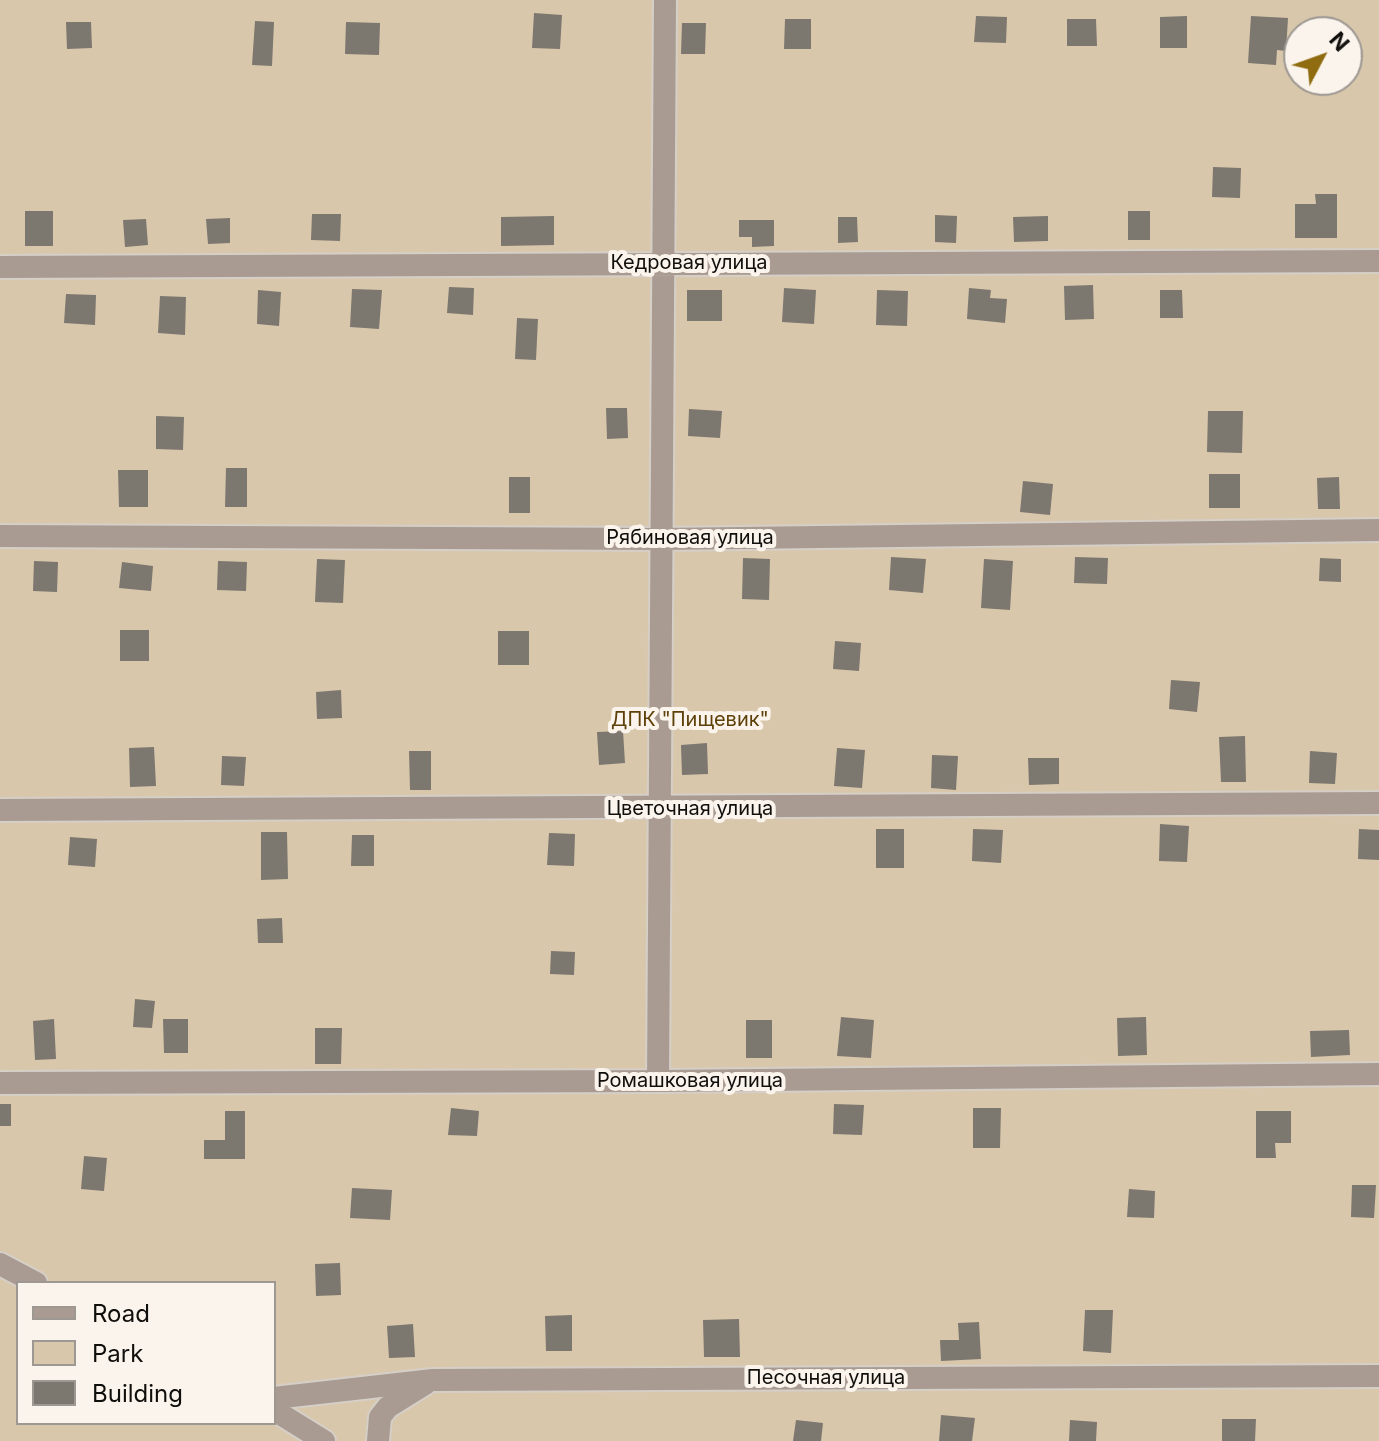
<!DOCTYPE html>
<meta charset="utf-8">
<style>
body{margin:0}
#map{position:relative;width:1379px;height:1441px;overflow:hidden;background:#faf4ec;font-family:Inter,sans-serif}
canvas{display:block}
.legend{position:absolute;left:16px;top:1281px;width:260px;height:144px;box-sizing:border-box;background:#faf4ec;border:2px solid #9d9892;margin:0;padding:10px 14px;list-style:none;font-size:24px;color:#110f0c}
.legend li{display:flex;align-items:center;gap:16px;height:40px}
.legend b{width:40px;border:2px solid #9d9892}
.north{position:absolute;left:1283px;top:16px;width:80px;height:80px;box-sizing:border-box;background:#faf4ec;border:2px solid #9d9892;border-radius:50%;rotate:49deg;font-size:22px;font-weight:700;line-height:32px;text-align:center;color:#110f0c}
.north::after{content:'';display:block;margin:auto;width:28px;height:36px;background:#906c11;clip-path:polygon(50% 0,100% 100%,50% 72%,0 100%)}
</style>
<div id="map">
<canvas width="1379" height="1441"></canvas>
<ul class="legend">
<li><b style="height:10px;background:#a99b91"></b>Road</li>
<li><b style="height:22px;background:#d9c7ab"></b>Park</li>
<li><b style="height:22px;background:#7c776f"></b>Building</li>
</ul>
<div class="north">N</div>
</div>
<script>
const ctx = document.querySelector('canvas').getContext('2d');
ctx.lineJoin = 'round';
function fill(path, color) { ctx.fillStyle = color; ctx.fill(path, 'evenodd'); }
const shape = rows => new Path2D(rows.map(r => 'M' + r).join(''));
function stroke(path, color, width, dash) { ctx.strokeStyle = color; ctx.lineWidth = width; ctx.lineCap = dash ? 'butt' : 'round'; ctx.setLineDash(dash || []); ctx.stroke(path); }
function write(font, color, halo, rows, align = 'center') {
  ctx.font = font + ' Inter,sans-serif'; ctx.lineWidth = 8; ctx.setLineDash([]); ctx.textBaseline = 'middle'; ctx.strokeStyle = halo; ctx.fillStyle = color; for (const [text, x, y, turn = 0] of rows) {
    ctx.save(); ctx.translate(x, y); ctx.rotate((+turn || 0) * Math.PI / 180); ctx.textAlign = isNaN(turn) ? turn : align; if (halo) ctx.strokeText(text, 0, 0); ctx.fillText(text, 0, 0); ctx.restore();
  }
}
fill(shape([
 [0,0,1379,0,1379,1441,0,1441],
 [1299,32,1347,32,1347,80,1299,80],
 [18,1283,274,1283,274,1423,18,1423]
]), '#d9c7ab');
fill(shape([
 [534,13,562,15,560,49,532,48],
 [976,16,1007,17,1006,43,974,42],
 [1187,16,1187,48,1160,48,1160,17],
 [1251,16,1288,18,1286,51,1277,50,1276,65,1248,63],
 [785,19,811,19,811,49,784,49],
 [1067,19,1096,19,1097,46,1067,46],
 [255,21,274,22,272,66,252,65],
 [66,22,91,22,92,48,67,49],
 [346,22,380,23,379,55,345,54],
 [682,23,706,23,705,54,681,54],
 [1213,167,1241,168,1240,198,1212,197],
 [1315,194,1337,194,1337,238,1295,238,1295,204,1316,204],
 [25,211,53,211,53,246,25,246],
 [1128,211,1150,211,1150,240,1128,240],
 [312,214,341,214,340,241,311,240],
 [935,215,957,216,956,243,935,242],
 [554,216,554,245,501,246,501,217],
 [1048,216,1048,241,1014,242,1013,217],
 [838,217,857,217,858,242,838,243],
 [230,218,230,243,208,244,206,219],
 [146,219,148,245,125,247,123,220],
 [739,220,774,220,774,246,752,247,752,237,739,237],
 [1093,285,1094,319,1065,320,1064,286],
 [449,287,474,288,473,315,447,313],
 [784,288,816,290,814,324,782,322],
 [969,288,991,290,990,298,1007,299,1005,323,967,319],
 [352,289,382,290,379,329,350,327],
 [258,290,281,292,279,326,257,324],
 [687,290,722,290,722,321,687,321],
 [877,290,908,291,907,326,876,325],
 [1160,290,1182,290,1183,318,1160,318],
 [66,294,96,295,95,325,64,323],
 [160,296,186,297,185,335,158,333],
 [517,318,538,319,536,360,515,359],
 [606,408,627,408,628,438,607,439],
 [689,409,722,411,720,438,688,436],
 [1208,411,1243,411,1242,453,1207,452],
 [156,416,184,417,183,450,156,449],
 [226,468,247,468,247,507,225,507],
 [118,470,148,470,148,507,119,507],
 [1209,474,1240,474,1240,508,1209,508],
 [509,477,530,477,530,513,509,513],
 [1339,477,1340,509,1318,509,1317,478],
 [1023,481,1053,484,1050,515,1020,512],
 [891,557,926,559,923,593,889,590],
 [1075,557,1108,558,1107,584,1074,583],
 [743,558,770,559,769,600,742,599],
 [1320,558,1341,559,1341,582,1319,581],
 [317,559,345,560,343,603,315,602],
 [984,559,1013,561,1010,610,981,608],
 [34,561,58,562,57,592,33,591],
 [218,561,247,562,246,591,217,590],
 [122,562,153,566,151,591,119,588],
 [120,630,149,630,149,661,120,661],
 [498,631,529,631,529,665,498,665],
 [835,641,861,643,859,671,833,669],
 [1171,680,1200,682,1197,712,1169,709],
 [341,690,342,718,317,719,316,692],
 [623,731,625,763,599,765,597,732],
 [1245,736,1246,782,1221,782,1219,737],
 [707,743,708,774,682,775,681,745],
 [154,747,156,786,130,787,129,748],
 [837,748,865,750,862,788,834,786],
 [409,751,431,751,431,790,410,790],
 [1310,751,1337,753,1335,784,1309,783],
 [932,755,958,756,956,790,931,788],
 [222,756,246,757,244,786,221,785],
 [1028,758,1059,758,1059,784,1029,785],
 [1160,824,1189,826,1187,862,1159,861],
 [876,829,904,829,904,868,876,868],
 [973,829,1003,830,1001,863,972,861],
 [1359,829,1379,830,1379,860,1358,859],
 [261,832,287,832,288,879,261,880],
 [549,833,575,834,574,866,547,865],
 [352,835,374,835,374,866,351,866],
 [70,837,97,839,95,867,68,865],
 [282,918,283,943,258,943,257,919],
 [551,951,575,952,574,975,550,974],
 [135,999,155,1001,152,1028,133,1027],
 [841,1017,874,1020,871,1058,837,1056],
 [1146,1017,1147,1055,1118,1056,1117,1018],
 [54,1019,56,1059,35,1060,33,1021],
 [163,1019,188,1019,188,1053,164,1053],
 [746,1020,772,1020,772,1058,746,1058],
 [315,1028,342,1028,341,1064,315,1064],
 [1349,1030,1350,1055,1311,1057,1310,1031],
 [0,1104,11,1104,11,1126,0,1126],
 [834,1104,864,1105,862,1135,833,1134],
 [451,1108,479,1111,477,1136,448,1135],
 [973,1108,1001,1108,1000,1148,973,1148],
 [225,1111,245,1111,245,1159,204,1159,204,1140,225,1140],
 [1256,1111,1291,1111,1291,1143,1275,1143,1276,1158,1256,1158],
 [84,1156,107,1158,104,1191,81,1189],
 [1352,1185,1376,1185,1374,1218,1351,1217],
 [352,1188,392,1190,390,1220,350,1218],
 [1129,1189,1155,1191,1154,1218,1127,1217],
 [340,1263,341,1295,316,1296,315,1264],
 [1085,1310,1113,1310,1111,1353,1083,1351],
 [572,1315,572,1351,546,1351,545,1316],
 [739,1319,740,1357,704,1357,703,1320],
 [979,1322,981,1359,941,1361,940,1340,959,1340,958,1323],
 [413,1324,415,1357,389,1358,387,1326],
 [941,1415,975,1418,972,1441,939,1441],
 [1222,1419,1256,1419,1255,1441,1222,1441],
 [796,1420,823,1423,821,1441,793,1441],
 [1070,1420,1097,1422,1096,1441,1069,1441]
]), '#7c776f');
const minor = shape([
 [0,267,1379,261],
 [0,536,660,539,1379,530],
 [0,810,1379,803],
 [658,1081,665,0],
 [0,1083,658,1081,1379,1074],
 [0,1264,36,1283],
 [274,1398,433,1380,1379,1376],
 [274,1410,324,1441],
 [378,1441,380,1417,388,1407,425,1384]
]);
stroke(minor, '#d5cfc8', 26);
stroke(minor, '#a99b91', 22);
write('20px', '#110f0c', '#faf4ec', [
 ["Кедровая улица",689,263],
 ["Рябиновая улица",690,538],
 ["Цветочная улица",690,809],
 ["Ромашковая улица",690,1081],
 ["Песочная улица",826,1378]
]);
write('20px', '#5e4109', '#faf4ec', [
 ["ДПК \"Пищевик\"",690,720]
]);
</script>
